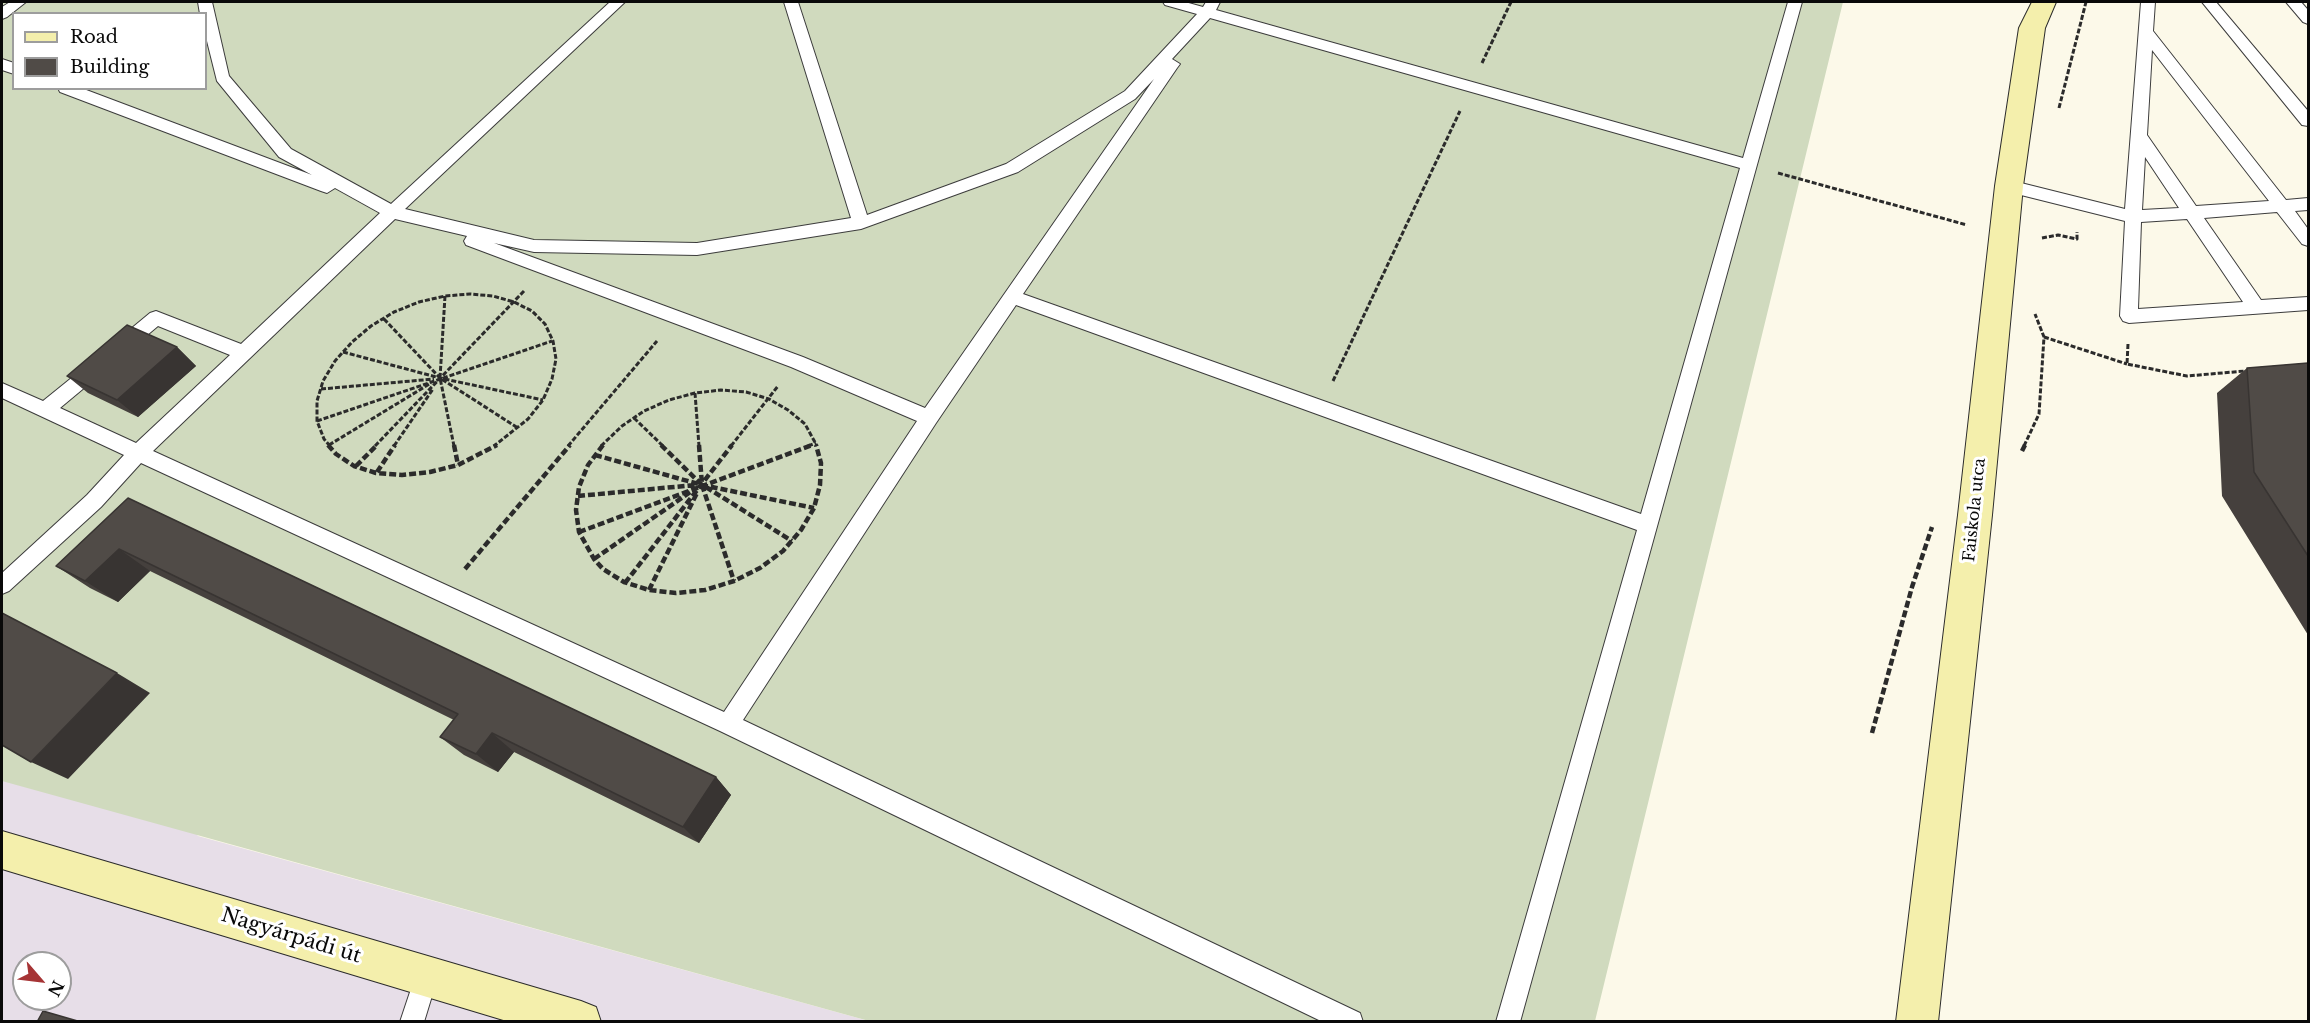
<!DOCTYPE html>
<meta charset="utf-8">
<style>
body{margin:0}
#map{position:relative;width:2310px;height:1023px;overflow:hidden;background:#fcf9e9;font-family:"Libre Baskerville",serif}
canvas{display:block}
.frame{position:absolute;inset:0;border:3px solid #090909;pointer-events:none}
.legend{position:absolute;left:12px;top:12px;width:195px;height:78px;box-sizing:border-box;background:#fff;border:2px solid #9d9d9d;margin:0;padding:8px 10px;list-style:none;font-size:18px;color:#090909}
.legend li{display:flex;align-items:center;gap:12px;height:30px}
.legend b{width:30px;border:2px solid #9d9d9d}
.north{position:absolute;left:12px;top:951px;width:60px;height:60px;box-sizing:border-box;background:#fff;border:2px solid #9d9d9d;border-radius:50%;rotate:118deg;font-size:16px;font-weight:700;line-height:24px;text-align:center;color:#090909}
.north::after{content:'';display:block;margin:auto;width:21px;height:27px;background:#a63435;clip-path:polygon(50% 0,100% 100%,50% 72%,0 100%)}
</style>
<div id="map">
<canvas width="2310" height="1023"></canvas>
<div class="frame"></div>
<ul class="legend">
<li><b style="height:8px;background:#f4efac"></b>Road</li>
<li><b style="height:16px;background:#504b47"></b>Building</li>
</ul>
<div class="north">N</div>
</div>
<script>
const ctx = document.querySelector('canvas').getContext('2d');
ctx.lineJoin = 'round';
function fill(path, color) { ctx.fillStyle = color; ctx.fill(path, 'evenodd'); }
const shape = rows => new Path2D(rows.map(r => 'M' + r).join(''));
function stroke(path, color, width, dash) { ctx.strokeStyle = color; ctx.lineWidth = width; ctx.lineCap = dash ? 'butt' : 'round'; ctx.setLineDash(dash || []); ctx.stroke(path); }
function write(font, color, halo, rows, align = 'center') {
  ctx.font = font + ' "Libre Baskerville",serif'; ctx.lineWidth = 6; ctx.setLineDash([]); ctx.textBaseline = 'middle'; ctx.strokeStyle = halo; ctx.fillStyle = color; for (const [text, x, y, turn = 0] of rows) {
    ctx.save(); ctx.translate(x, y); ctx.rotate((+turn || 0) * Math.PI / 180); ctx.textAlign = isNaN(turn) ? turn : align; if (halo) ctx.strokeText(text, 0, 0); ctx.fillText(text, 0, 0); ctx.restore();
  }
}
fill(shape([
 [2,592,198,836,869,1021,2,1021],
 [24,963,60,963,60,999,24,999]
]), '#e7dee8');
fill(shape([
 [2,2,1843,2,1595,1021,869,1021,2,781],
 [14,14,206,14,206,88,14,88]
]), '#d0dabe');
const lane = shape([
 [10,2,26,2,7,17,2,19,2,7,10,2],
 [198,2,212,2,229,76,291,149,391,204,610,2,625,2,405,209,534,240,697,243,851,218,784,2,798,2,867,215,1006,164,1125,91,1197,14,1165,5,1163,2,1185,2,1203,7,1206,2,1220,2,1216,10,1743,158,1788,2,1802,2,1520,1022,1496,1022,1637,530,1016,305,936,423,743,720,1360,1013,1363,1022,1323,1022,720,731,141,463,101,507,9,591,2,594,2,573,87,495,124,455,2,398,2,383,43,401,90,363,96,361,102,363,105,368,102,373,60,408,136,443,230,355,158,326,127,352,121,354,115,352,112,347,115,342,150,313,156,311,241,344,380,213,335,188,327,193,321,191,60,92,58,88,81,88,312,175,279,157,217,81,206,37,206,14,200,14,198,2],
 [1210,18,1740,168,1641,514,1023,294,1177,68,1180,64,1172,59,1210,18],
 [1154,79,925,408,803,357,494,243,534,252,697,255,861,229,1018,172,1135,99,1154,79],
 [395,219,467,236,464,241,466,245,791,367,917,421,724,712,153,451,395,219],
 [2141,2,2155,2,2153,31,2286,200,2308,198,2308,210,2295,211,2308,229,2308,246,2302,244,2277,212,2204,218,2261,300,2308,297,2308,310,2129,323,2123,321,2120,316,2125,221,2009,192,2003,190,2001,186,2003,182,2009,180,2125,209,2141,2],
 [2152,50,2269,201,2196,206,2147,135,2152,50],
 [2145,157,2179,208,2142,210,2145,157],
 [2187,219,2243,302,2138,309,2141,222,2187,219],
 [2202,2,2216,2,2308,111,2308,126,2302,125,2202,2],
 [2286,2,2301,2,2308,10,2308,24,2303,22,2286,2],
 [2,59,14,63,14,74,2,70,2,59],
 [426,964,434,968,438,976,424,1022,400,1022,418,968,426,964]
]);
const secondary = shape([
 [2032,2,2056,2,2045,28,2023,186,1992,515,1938,1022,1896,1022,1958,515,1995,186,2019,28,2032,2],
 [2,831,581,1001,596,1007,601,1022,510,1022,2,869,2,831]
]);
stroke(lane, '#3c3c3c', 2);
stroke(secondary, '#2b2b2b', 2);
stroke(shape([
 [1482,63,1511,2],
 [2059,108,2086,2],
 [1778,173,1967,225],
 [2042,238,2058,235,2077,239,2077,232],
 [445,296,440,378,454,446],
 [384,319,440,378,518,428],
 [2044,337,2127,364],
 [2128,344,2127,364,2187,376,2245,371],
 [343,352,440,378,543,400],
 [1333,381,1460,111],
 [321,389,434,379],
 [695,393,699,446],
 [634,418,663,446],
 [317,421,552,341],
 [329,445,431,383],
 [330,446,324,439,317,421,317,401,323,381,335,361,352,342,371,326,394,312,419,302,445,296,470,294,493,296,514,302,532,311,545,324,553,341,556,359,552,379,543,400,528,419,494,446],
 [375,446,524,291],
 [394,446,433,389],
 [568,446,657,341],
 [601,446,622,426,644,411,669,400,695,393,721,390,746,392,769,399,788,410,805,424,817,446],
 [731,446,778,386],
 [808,446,816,443],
 [2024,446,2039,414,2044,337,2035,314]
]), '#2b2b2b', 3, [5, 2]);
stroke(shape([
 [328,445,336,454,354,466,376,473,402,475,430,472,458,465,497,445],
 [454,445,458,465],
 [603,445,588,465,579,487,576,510,579,532,594,559,603,569,624,582,649,590,676,593,705,590,734,581,760,568,783,551,801,530,814,508,820,485,821,463,816,445],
 [661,445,700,483],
 [699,445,702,485,734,581],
 [2022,451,2025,445],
 [595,455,702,485,814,508],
 [356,466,377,445],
 [377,472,395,445],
 [706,487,792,541],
 [578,496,695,485],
 [579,532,812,445],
 [594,559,696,488],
 [465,569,570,445],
 [625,583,732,445],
 [649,590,697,493],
 [1872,733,1912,587,1932,527]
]), '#2b2b2b', 4.5, [7, 3]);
fill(lane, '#fff');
fill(secondary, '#f4efac');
fill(shape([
 [177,347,196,366,138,417,88,393,67,376],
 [2308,363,2308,635,2222,496,2217,393,2247,368],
 [128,498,716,777,731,795,699,843,514,752,498,772,464,755,440,737,454,720,150,571,118,602,90,588,56,566]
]), '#45403d');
fill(shape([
 [177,347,196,366,138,417,117,400],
 [119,549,150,571,118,602,85,581],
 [117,673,150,693,68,779,31,762],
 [492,733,514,752,498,772,476,754],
 [716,777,731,795,699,843,683,827]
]), '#383432');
const building = shape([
 [127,325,177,347,117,400,67,376,127,325],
 [2308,363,2308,556,2254,472,2247,368,2308,363],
 [128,498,716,777,683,827,492,733,476,754,440,737,458,714,119,549,85,581,56,566,128,498],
 [2,613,117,673,31,762,2,745,2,613],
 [43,1011,81,1022,37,1022,43,1011]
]);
fill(building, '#504b47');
stroke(building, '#383432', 1.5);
write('16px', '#090909', '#fff', [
 ["Faiskola utca",1975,510,-84]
]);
write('20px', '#090909', '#fff', [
 ["Nagyárpádi út",291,936,17]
]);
</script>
